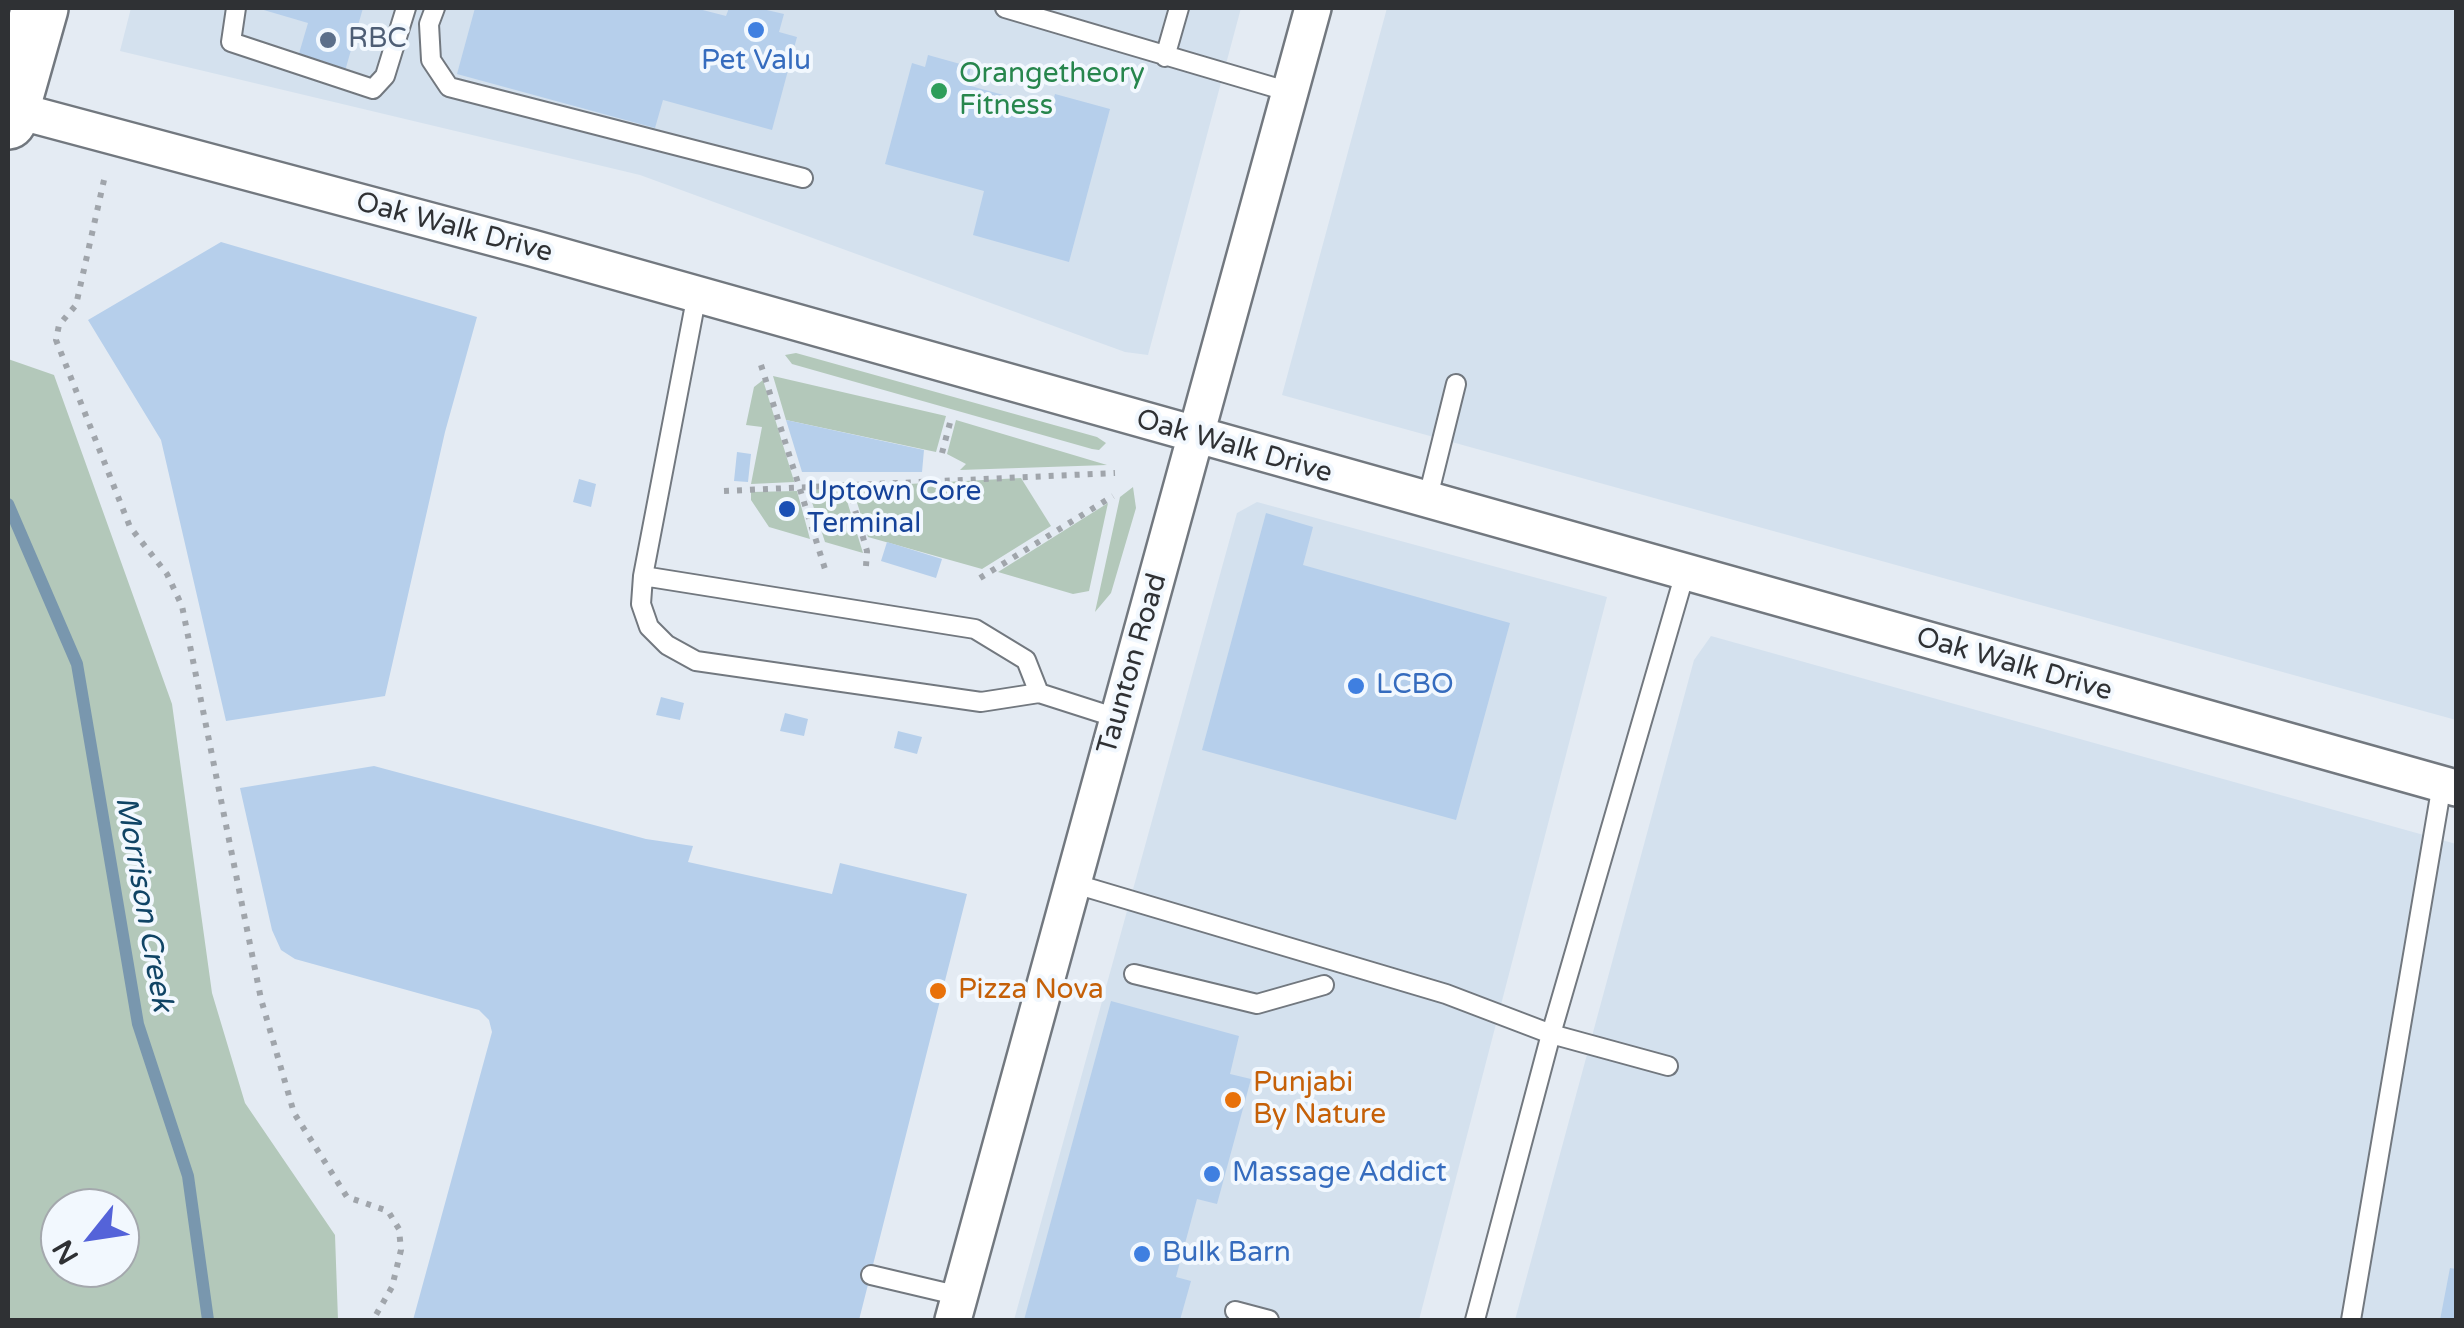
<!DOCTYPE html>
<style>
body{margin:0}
#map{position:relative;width:2464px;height:1328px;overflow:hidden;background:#e4ebf3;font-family:"Varela Round",sans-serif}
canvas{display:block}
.frame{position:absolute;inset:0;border:10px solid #2f3134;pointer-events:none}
.north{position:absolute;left:40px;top:1188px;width:100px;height:100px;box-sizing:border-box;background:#f2f8fe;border:2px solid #a4a8ad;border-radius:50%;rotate:240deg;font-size:28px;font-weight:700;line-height:40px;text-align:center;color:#2f3134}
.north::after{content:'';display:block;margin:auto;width:35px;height:45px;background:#5463d9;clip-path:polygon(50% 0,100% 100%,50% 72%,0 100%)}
</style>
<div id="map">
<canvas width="2464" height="1328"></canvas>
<div class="frame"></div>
<div class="north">N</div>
</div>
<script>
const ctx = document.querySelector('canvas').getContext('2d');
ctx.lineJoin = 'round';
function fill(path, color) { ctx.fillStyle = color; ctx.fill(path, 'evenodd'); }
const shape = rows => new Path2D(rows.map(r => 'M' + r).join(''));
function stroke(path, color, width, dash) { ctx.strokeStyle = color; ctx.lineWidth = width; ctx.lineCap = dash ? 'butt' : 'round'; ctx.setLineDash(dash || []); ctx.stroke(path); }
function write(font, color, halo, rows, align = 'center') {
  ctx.font = font + ' "Varela Round",sans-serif'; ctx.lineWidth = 8; ctx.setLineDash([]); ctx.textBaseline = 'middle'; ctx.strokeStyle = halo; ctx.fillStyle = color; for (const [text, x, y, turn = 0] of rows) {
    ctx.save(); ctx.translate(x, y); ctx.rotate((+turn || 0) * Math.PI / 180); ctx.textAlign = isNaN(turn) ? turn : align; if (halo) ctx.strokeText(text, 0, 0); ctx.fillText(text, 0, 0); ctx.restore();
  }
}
fill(shape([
 [131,8,1241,8,1148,355,1125,352,640,175,120,51],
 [1387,8,2456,8,2456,720,1282,395],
 [1257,502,1607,597,1419,1320,1014,1320,1237,513],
 [1711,636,2456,844,2456,1320,1515,1320,1694,660]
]), '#d4e1ee');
fill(shape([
 [796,353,1097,437,1106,443,1099,450,1092,449,792,364,785,355],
 [8,359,54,375,172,704,212,993,245,1103,335,1235,338,1320,8,1320],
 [60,1208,120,1208,120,1268,60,1268],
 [773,376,946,416,936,452,786,420],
 [763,380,794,481,794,482,751,484,762,427,746,425,754,387],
 [956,420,1107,465,960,470,966,464,947,454],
 [1021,478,1051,526,982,569,868,537,852,487],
 [1133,487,1136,508,1111,593,1095,612,1120,497],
 [843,488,863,553,825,542,808,490],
 [797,491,810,539,769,527,751,500,751,492],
 [1108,503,1089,591,1073,594,998,572]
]), '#b3c8ba');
stroke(shape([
 [8,504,77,664,138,1024,188,1176,208,1320]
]), '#7997ae', 12);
fill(shape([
 [257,8,363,8,345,71,298,57,308,23],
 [475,8,695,8,726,16,729,8,758,8,784,14,779,32,797,37,772,130,663,100,655,128,457,74],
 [928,55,971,67,967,85,1051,108,1055,94,1110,109,1069,262,973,235,984,191,885,164,912,63,925,67],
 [221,242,477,317,445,432,385,696,226,721,161,440,88,320],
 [786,420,924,450,922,472,802,472],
 [737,452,751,454,748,482,734,481],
 [579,479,596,484,591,507,573,502],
 [1266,513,1313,527,1303,565,1510,623,1456,820,1202,750],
 [887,542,942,559,936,578,881,561],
 [661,697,684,703,680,720,656,715],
 [785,713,808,719,804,736,780,731],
 [898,731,922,737,917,754,894,748],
 [374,766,646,839,693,846,688,862,832,894,840,863,967,894,859,1320,413,1320,492,1032,489,1020,479,1010,295,959,281,950,272,930,240,788],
 [1111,1001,1239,1036,1230,1074,1251,1079,1217,1204,1197,1199,1176,1277,1191,1281,1180,1320,1024,1320],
 [2450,1268,2456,1269,2456,1320,2440,1320]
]), '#b6cfeb');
const lane = shape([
 [236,8,231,42,373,89,385,76,406,8],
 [435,8,429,24,431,60,449,87,803,178],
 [1005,8,1290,92],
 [1165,57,1179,8],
 [697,294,643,576,641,604,649,627,667,645,696,661,981,702,1039,693,1117,718],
 [1427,501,1456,384],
 [643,576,975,629,1026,660,1039,693],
 [1072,883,1446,994,1551,1034,1668,1066],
 [1134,974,1257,1004,1324,985],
 [871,1275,960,1296],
 [1235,1311,1269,1320],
 [1475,1320,1551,1034,1685,573],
 [2351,1320,2442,784]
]);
const street = shape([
 [11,109,532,248,2456,788],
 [953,1320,1313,8]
]);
const primary = shape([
 [8,121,40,8]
]);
stroke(lane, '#72787f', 22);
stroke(street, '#72787f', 40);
stroke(primary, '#72787f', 60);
stroke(shape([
 [104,180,76,305,59,325,56,340,130,527,167,574,182,606,261,999,294,1113,347,1197,388,1211,399,1229,401,1250,392,1287,373,1320],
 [761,365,825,569],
 [942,453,951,419],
 [848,486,867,551,866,566],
 [724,491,1115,473],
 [980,578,1113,496]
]), '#a0a5ab', 6, [5, 8]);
stroke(lane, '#fff', 18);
stroke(street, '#fff', 35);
stroke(primary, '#fff', 55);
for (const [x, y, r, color] of [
 [756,30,10,"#3f7fe0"],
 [328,40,10,"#5c6f8a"],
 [939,91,10,"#2e9e5b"],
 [787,509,10,"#1a4fb4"],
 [1356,686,10,"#3f7fe0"],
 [938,991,10,"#e8710a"],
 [1233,1100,10,"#e8710a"],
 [1212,1174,10,"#3f7fe0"],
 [1142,1254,10,"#3f7fe0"]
]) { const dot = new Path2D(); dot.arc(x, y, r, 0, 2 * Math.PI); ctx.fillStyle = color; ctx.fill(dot); stroke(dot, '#f2f8fe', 4); }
write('28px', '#4e5e75', '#f2f8fe', [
 ["RBC",348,40]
], 'left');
write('28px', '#366cbe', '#f2f8fe', [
 ["Pet Valu",756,62,"center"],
 ["LCBO",1376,686],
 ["Massage Addict",1232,1174],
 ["Bulk Barn",1162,1254]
], 'left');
write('28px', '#27864d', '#f2f8fe', [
 ["Orangetheory",959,75],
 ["Fitness",959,107]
], 'left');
write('28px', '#2f3134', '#f2f8fe', [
 ["Oak Walk Drive",454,228,15],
 ["Oak Walk Drive",1234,447,16],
 ["Taunton Road",1133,664,-74],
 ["Oak Walk Drive",2014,665,16]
]);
write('28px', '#164399', '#f2f8fe', [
 ["Uptown Core",807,493],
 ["Terminal",807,525]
], 'left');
write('28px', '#c56008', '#f2f8fe', [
 ["Pizza Nova",958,991],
 ["Punjabi",1253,1084],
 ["By Nature",1253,1116]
], 'left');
write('italic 30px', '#104465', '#f2f8fe', [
 ["Morrison Creek",143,904,80]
]);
</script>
